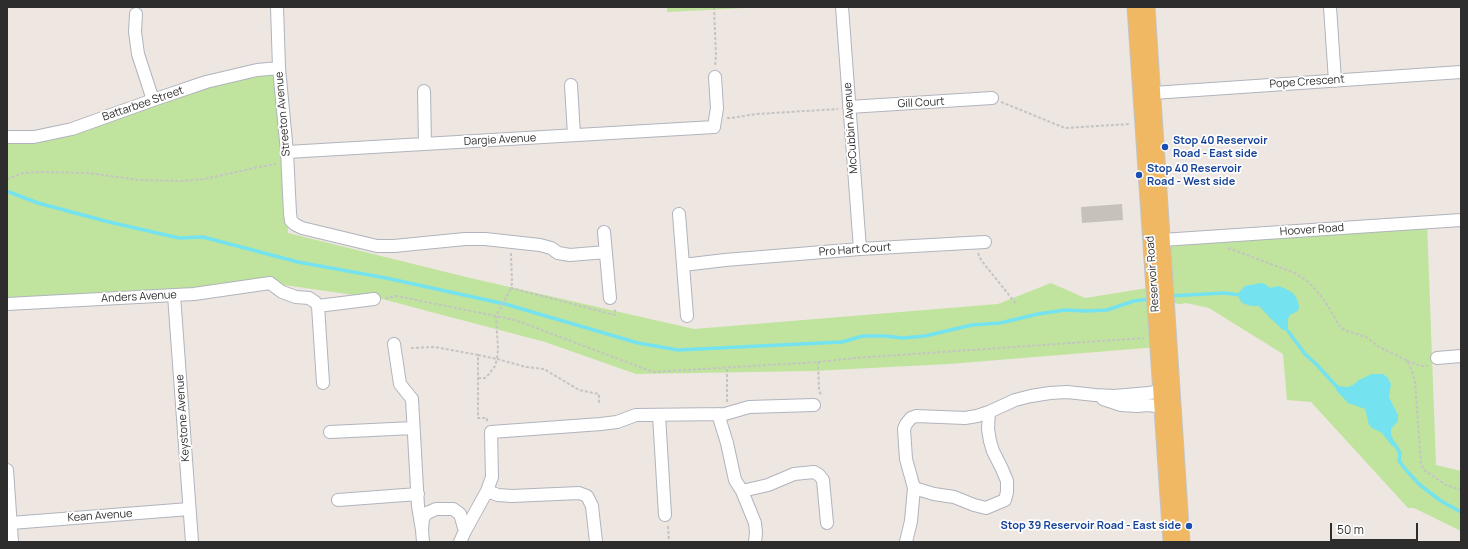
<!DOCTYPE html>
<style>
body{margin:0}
#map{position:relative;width:1468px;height:549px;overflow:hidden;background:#eee6e0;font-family:Manrope,sans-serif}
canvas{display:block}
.frame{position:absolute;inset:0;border:8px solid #2d2d2d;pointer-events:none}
.scale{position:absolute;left:1330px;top:523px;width:88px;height:18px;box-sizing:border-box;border:2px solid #2d2d2d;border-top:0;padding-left:5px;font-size:12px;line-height:14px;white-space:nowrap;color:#2d2d2d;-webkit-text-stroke:3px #fff;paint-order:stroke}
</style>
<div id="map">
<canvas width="1468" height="549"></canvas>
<div class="frame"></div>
<div class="scale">50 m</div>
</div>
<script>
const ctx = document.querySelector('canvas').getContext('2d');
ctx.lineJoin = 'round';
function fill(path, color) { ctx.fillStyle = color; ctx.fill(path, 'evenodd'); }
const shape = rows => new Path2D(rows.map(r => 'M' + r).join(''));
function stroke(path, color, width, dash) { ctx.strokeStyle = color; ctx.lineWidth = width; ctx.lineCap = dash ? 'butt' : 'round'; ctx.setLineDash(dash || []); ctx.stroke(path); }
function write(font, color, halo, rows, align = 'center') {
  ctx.font = font + ' Manrope,sans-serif'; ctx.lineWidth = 3.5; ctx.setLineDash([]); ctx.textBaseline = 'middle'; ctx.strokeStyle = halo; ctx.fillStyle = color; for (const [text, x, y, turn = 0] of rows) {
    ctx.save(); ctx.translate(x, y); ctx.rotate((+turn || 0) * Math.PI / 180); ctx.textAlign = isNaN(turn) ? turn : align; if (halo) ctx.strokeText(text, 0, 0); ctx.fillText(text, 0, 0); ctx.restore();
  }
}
fill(shape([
 [667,7,746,7,746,8,667,12],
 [279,68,288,233,466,277,694,329,998,304,1051,283,1085,298,1154,287,1158,347,949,364,812,371,636,374,545,342,382,299,270,283,7,304,7,136,72,129,257,70],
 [1427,222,1436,465,1461,471,1461,531,1414,508,1408,508,1311,402,1287,400,1283,354,1209,308,1186,303,1180,304,1166,302,1162,240]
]), '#c0e49d');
fill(shape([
 [1261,283,1265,284,1270,288,1278,286,1284,288,1293,293,1297,299,1299,306,1298,311,1290,315,1288,319,1288,331,1283,330,1269,317,1259,306,1251,306,1242,303,1239,298,1239,292,1245,286],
 [1372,374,1383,374,1388,378,1391,384,1389,397,1398,415,1398,421,1391,429,1391,434,1396,447,1392,446,1382,433,1372,428,1369,425,1365,409,1348,403,1336,390,1336,386,1348,387,1353,385,1359,380]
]), '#74e2ef');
stroke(shape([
 [9,192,38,203,109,222,179,238,203,237,298,262,386,278,505,304,638,343,678,350,842,342,863,336,885,336,903,338,925,336,972,325,1000,323,1038,314,1065,310,1086,311,1107,310,1134,301,1151,299],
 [1169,296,1224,293,1240,295],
 [1288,331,1305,354,1316,364,1339,389],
 [1394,443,1400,453,1399,461,1406,470,1420,485,1441,501,1461,512]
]), '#74e2ef', 3.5);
fill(shape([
 [1122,204,1123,220,1082,223,1081,207]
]), '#c7c1bb');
const minor = shape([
 [277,7,279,68,287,152,290,213,291,221,296,225,302,228,377,246,394,246,465,239,485,239,540,245,551,248,558,253,570,255,606,252],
 [842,7,860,249],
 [1330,7,1335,81],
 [136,14,135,32,138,54,153,100],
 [571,85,574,135],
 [424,91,425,144],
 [1153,93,1461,72],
 [849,107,992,98],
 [7,137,34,137,72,129,153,100,206,82,257,70,279,68],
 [287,152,714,127,717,108,715,77],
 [679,214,687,316],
 [604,232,610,298],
 [1162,240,1461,220],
 [683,265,725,260,860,249,985,242],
 [174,295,192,542],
 [7,304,194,294,270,283,282,292,296,297,309,298,315,302,318,306,374,299],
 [318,306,323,383],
 [394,344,400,384,412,399,418,506,422,530],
 [1437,358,1461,356],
 [1103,399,1121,405,1137,406,1148,405,1163,407],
 [989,412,988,429,990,441,993,451,1002,469,1007,481,1007,492,1005,500,986,508,974,505,954,497,934,494,914,488,906,459,904,429,906,424,911,418,916,416,965,418,977,416,989,412,1015,400,1031,396,1050,393,1067,392,1095,395,1114,396,1149,393,1161,391],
 [718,414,727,443,735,480,742,491,755,523,756,533,755,542],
 [659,415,665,515],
 [330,432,413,428],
 [7,470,12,542],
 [487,491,498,495,512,496,579,493,587,496,592,506,596,542],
 [742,491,768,485,794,474,814,472,819,475,823,480,827,523],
 [338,500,418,494],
 [11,523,189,509],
 [465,531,487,491,492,477,491,432,601,424,617,422,636,415,725,414,749,407,814,405],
 [423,542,422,530,423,518,427,513,436,509,453,509,460,514,465,531,460,542],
 [906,542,911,521,914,488]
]);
const major = shape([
 [1135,7,1171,542],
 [1147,7,1182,542]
]);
stroke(minor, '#b0b4bd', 14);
stroke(major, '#c4c4c4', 17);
stroke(shape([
 [714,7,716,56,715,66],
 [1001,102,1065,128,1130,124],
 [727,118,731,118,757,114,838,109],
 [7,179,23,173,41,172,89,173,139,180,181,181,205,179,254,168,276,164],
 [1228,248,1295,273,1307,281,1317,291,1326,303,1340,327,1347,331,1366,337,1379,347,1406,360,1410,366,1415,381,1421,464,1424,470,1446,485,1461,490],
 [511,253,512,283,511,288,615,315,615,309],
 [978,253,981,260,1017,305],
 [385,298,397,296,515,320,653,372,818,362,819,390,821,395],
 [411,348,435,347,478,355,478,418,487,418,487,422],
 [478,355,497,359,498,349,496,316,511,288],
 [1407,361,1422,366,1428,366],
 [818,362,855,358,1144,338],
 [478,378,485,378,489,374,495,366,497,359,526,367,544,369,579,390,599,394,599,403],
 [727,402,727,367],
 [668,526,669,542]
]), '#c4c4c4', 2, [3, 2]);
stroke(minor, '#fff', 12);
stroke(major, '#f0b862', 15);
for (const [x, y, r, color] of [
 [1165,147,4,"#1a4fb4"],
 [1139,175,4,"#1a4fb4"],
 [1189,526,4,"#1a4fb4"]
]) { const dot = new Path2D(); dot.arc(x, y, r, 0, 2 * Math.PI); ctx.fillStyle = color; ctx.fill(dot); stroke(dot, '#fff', 1.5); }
write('11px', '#2d2d2d', '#fff', [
 ["Pope Crescent",1307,82,-4],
 ["Gill Court",921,103,-3],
 ["Battarbee Street",143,104,-19],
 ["Streeton Avenue",283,114,-95],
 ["McCubbin Avenue",851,128,-94],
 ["Dargie Avenue",500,140,-3],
 ["Hoover Road",1312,230,-4],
 ["Pro Hart Court",855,250,-4],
 ["Reservoir Road",1153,274,-94],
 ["Anders Avenue",139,297,-3],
 ["Keystone Avenue",183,418,-94],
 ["Kean Avenue",100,516,-4]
]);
write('bold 11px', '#164399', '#fff', [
 ["Stop 40 Reservoir",1173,141],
 ["Road - East side",1173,154],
 ["Stop 40 Reservoir",1147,169],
 ["Road - West side",1147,182],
 ["Stop 39 Reservoir Road - East side",1181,526,"right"]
], 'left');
</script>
